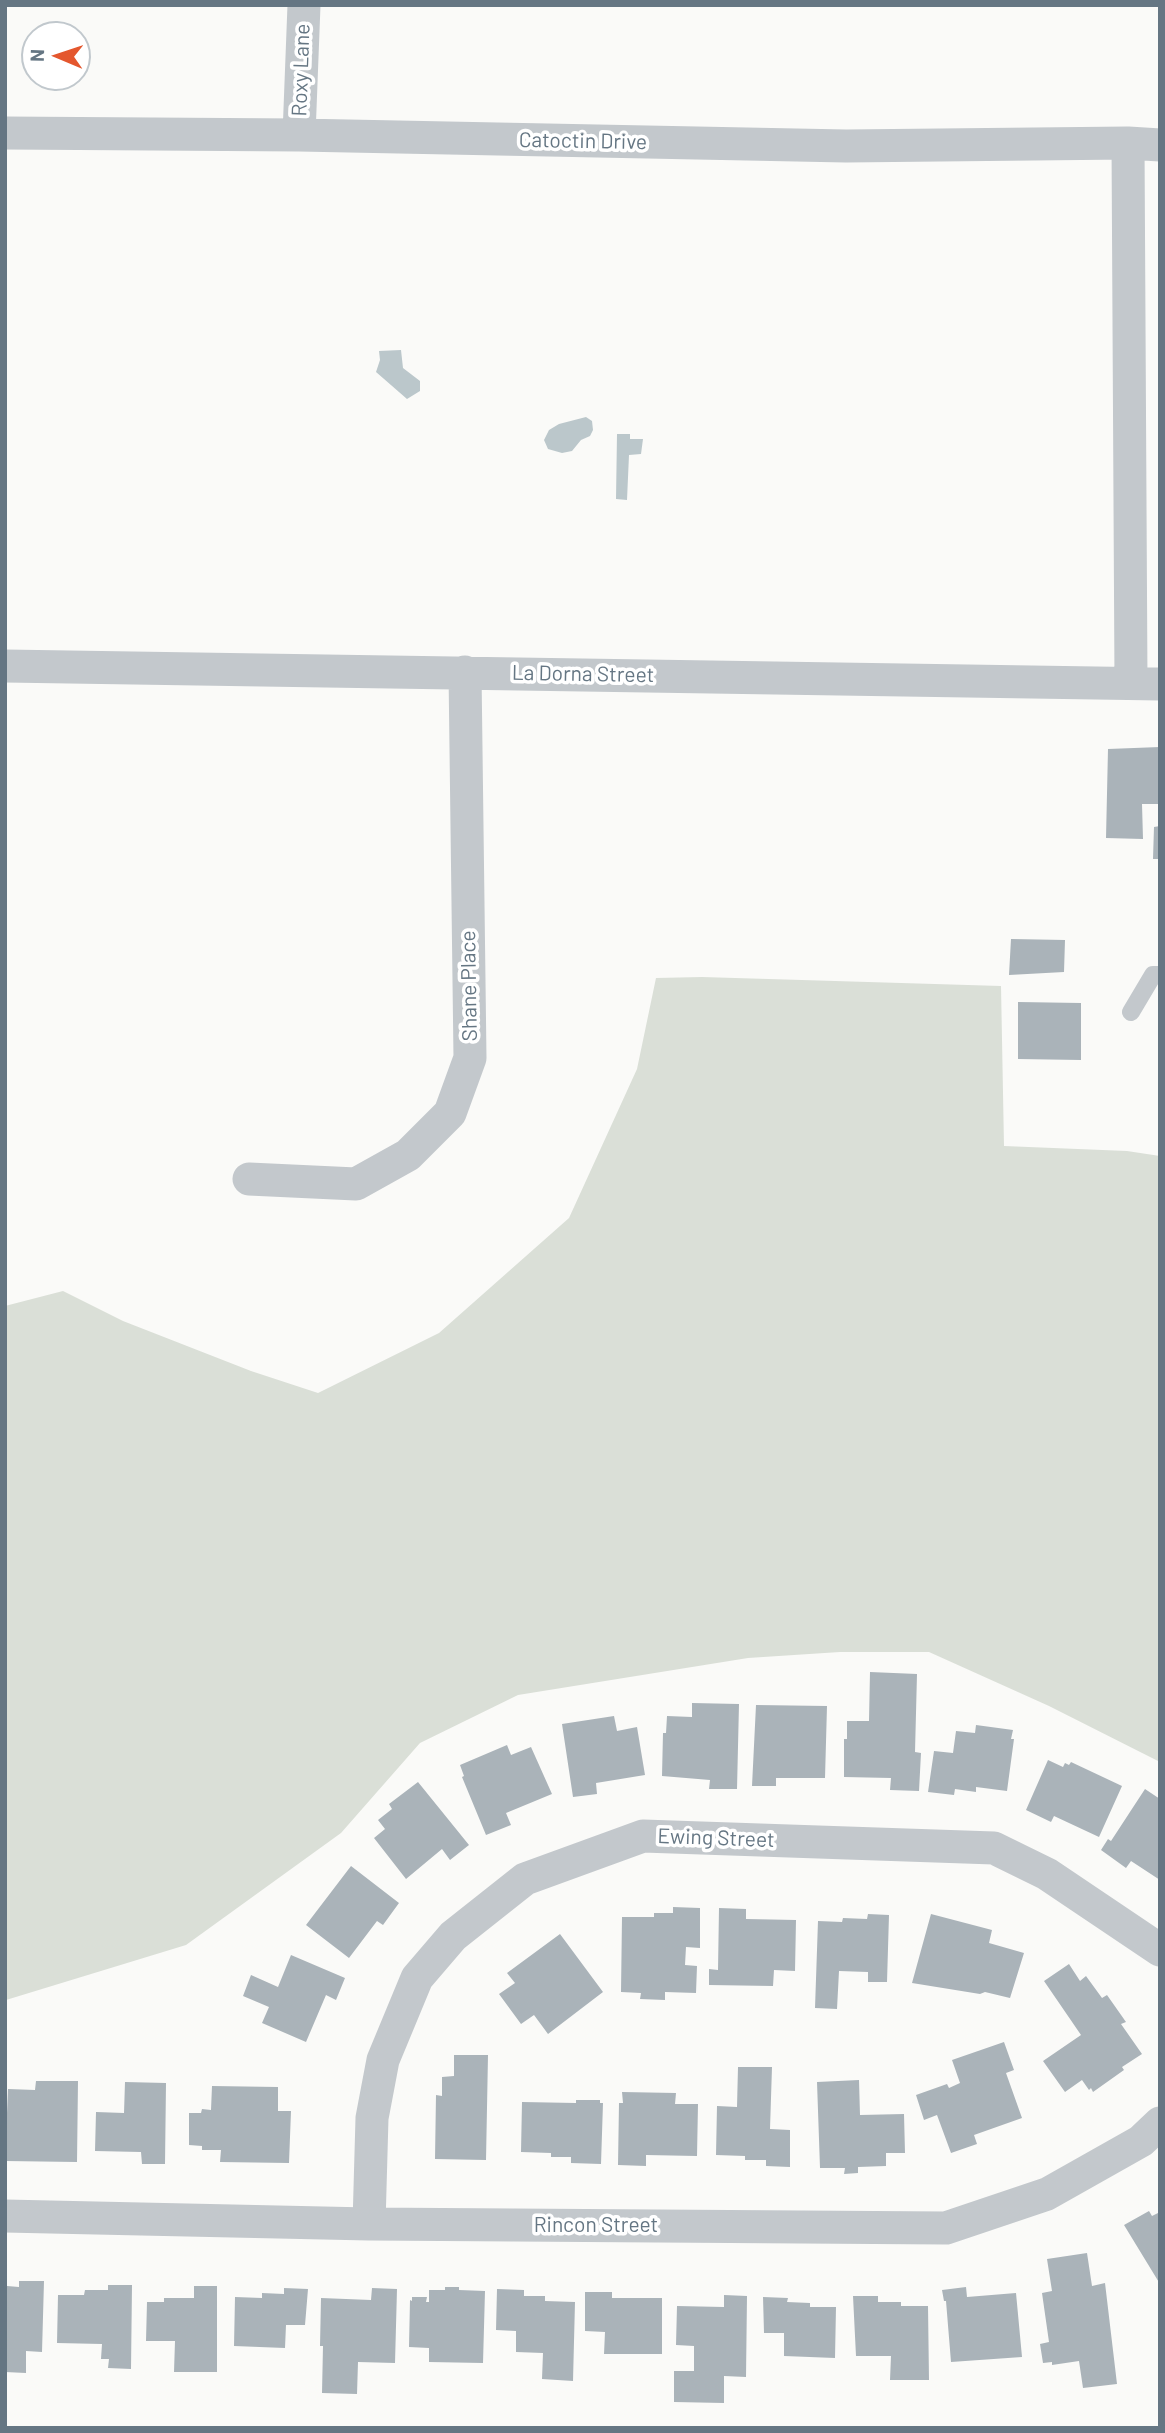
<!DOCTYPE html>
<style>
body{margin:0}
#map{position:relative;width:1165px;height:2433px;overflow:hidden;background:#fafaf8;font-family:Barlow,sans-serif}
canvas{display:block}
.frame{position:absolute;inset:0;border:7px solid #657683;pointer-events:none}
.north{position:absolute;left:21px;top:21px;width:70px;height:70px;box-sizing:border-box;background:#fff;border:2px solid #c1c8cd;border-radius:50%;rotate:272deg;font-size:19px;font-weight:700;line-height:28px;text-align:center;color:#657683}
.north::after{content:'';display:block;margin:auto;width:24px;height:32px;background:#e4572e;clip-path:polygon(50% 0,100% 100%,50% 72%,0 100%)}
</style>
<div id="map">
<canvas width="1165" height="2433"></canvas>
<div class="frame"></div>
<div class="north">N</div>
</div>
<script>
const ctx = document.querySelector('canvas').getContext('2d');
ctx.lineJoin = 'round';
function fill(path, color) { ctx.fillStyle = color; ctx.fill(path, 'evenodd'); }
const shape = rows => new Path2D(rows.map(r => 'M' + r).join(''));
function stroke(path, color, width, dash) { ctx.strokeStyle = color; ctx.lineWidth = width; ctx.lineCap = dash ? 'butt' : 'round'; ctx.setLineDash(dash || []); ctx.stroke(path); }
function write(font, color, halo, rows, align = 'center') {
  ctx.font = font + ' Barlow,sans-serif'; ctx.lineWidth = 7; ctx.setLineDash([]); ctx.textBaseline = 'middle'; ctx.strokeStyle = halo; ctx.fillStyle = color; for (const [text, x, y, turn = 0] of rows) {
    ctx.save(); ctx.translate(x, y); ctx.rotate((+turn || 0) * Math.PI / 180); ctx.textAlign = isNaN(turn) ? turn : align; if (halo) ctx.strokeText(text, 0, 0); ctx.fillText(text, 0, 0); ctx.restore();
  }
}
fill(shape([
 [702,977,1001,986,1004,1146,1127,1151,1160,1156,1160,1762,1049,1706,929,1652,840,1652,748,1658,518,1695,420,1743,341,1833,186,1945,6,2000,5,1306,63,1291,123,1321,251,1371,318,1393,439,1333,569,1218,637,1069,656,978]
]), '#dadfd7');
fill(shape([
 [401,350,403,368,420,381,420,391,407,399,376,372,380,360,379,351],
 [586,417,592,421,593,430,590,436,581,440,572,451,562,453,548,449,544,440,549,430,559,424],
 [617,434,630,434,630,439,643,439,641,454,629,455,627,500,616,499]
]), '#bbc7cb');
fill(shape([
 [1160,747,1159,804,1142,804,1143,839,1106,838,1108,749],
 [1160,826,1160,859,1153,859,1154,827],
 [1011,939,1065,940,1064,972,1009,975],
 [1018,1002,1081,1003,1081,1060,1018,1059],
 [870,1672,917,1674,915,1752,921,1753,919,1791,890,1790,891,1778,844,1777,844,1739,847,1739,847,1721,869,1721],
 [692,1703,739,1704,737,1789,709,1789,710,1780,662,1776,663,1733,666,1733,667,1716,692,1717],
 [756,1705,827,1706,825,1778,776,1778,776,1786,752,1786],
 [614,1716,617,1731,637,1727,645,1775,596,1783,597,1794,573,1797,562,1724],
 [976,1725,1013,1730,1011,1739,1014,1739,1007,1791,976,1787,976,1792,955,1789,954,1795,928,1792,934,1751,953,1753,956,1731,975,1733],
 [507,1745,511,1755,531,1747,552,1794,506,1813,511,1825,486,1835,462,1777,464,1776,460,1765],
 [1048,1760,1063,1767,1065,1763,1069,1765,1071,1762,1122,1786,1099,1837,1054,1816,1051,1822,1026,1810],
 [418,1782,469,1845,450,1860,442,1849,406,1879,374,1838,385,1829,378,1820,392,1809,389,1804],
 [1145,1789,1160,1799,1160,1880,1131,1861,1126,1868,1101,1850,1108,1839,1111,1841],
 [351,1866,399,1903,383,1925,377,1921,349,1958,306,1925],
 [673,1907,700,1908,700,1948,686,1947,685,1965,697,1966,696,1993,665,1992,665,2000,640,1999,641,1993,621,1992,622,1917,654,1917,654,1913,673,1913],
 [719,1908,746,1909,746,1919,796,1920,795,1971,774,1970,773,1986,709,1985,709,1969,718,1970],
 [868,1914,889,1915,887,1982,868,1982,868,1972,839,1971,837,2009,815,2008,818,1921,842,1922,843,1918,867,1919],
 [931,1914,992,1930,989,1943,1024,1953,1010,1998,985,1992,980,1994,912,1983],
 [560,1934,603,1992,548,2034,534,2015,521,2024,499,1994,515,1983,507,1973],
 [291,1955,345,1978,336,2000,326,1995,306,2042,262,2023,269,2007,243,1996,251,1975,278,1987],
 [1069,1964,1080,1981,1086,1976,1102,1998,1107,1995,1126,2022,1121,2024,1142,2054,1122,2067,1124,2070,1093,2092,1091,2088,1089,2090,1082,2080,1065,2092,1043,2061,1081,2035,1044,1981],
 [1004,2042,1014,2070,1006,2073,1022,2118,974,2135,977,2144,951,2153,937,2115,924,2120,916,2095,947,2084,949,2088,960,2083,952,2060],
 [454,2055,488,2055,486,2160,435,2159,436,2095,442,2096,442,2077,454,2076],
 [738,2067,772,2067,770,2129,790,2130,790,2167,766,2166,766,2160,745,2160,745,2156,716,2155,717,2106,737,2107],
 [859,2080,860,2115,904,2114,905,2153,886,2153,886,2166,858,2167,858,2173,844,2174,845,2168,820,2168,817,2082],
 [36,2081,78,2081,77,2162,5,2161,8,2089,35,2090],
 [125,2082,166,2083,165,2164,142,2164,141,2152,95,2151,96,2112,124,2113],
 [212,2086,278,2087,278,2111,291,2111,289,2163,220,2162,221,2150,202,2150,202,2146,189,2145,189,2113,201,2113,202,2109,211,2110],
 [622,2092,676,2093,675,2104,698,2104,697,2156,646,2155,646,2166,618,2165,619,2103,623,2103],
 [576,2100,600,2100,600,2103,603,2103,601,2164,571,2163,571,2157,551,2157,551,2153,521,2152,522,2102,576,2103],
 [1149,2211,1152,2216,1160,2212,1160,2284,1124,2225],
 [1087,2253,1092,2286,1105,2283,1117,2384,1083,2388,1079,2361,1052,2365,1052,2362,1043,2363,1040,2344,1049,2342,1042,2293,1052,2291,1047,2259],
 [19,2281,44,2281,42,2352,26,2351,26,2373,5,2372,5,2291,7,2286,19,2287],
 [108,2285,132,2285,131,2369,108,2368,109,2359,101,2359,102,2344,57,2343,58,2295,84,2295,85,2290,108,2290],
 [194,2286,217,2286,217,2372,174,2372,175,2341,146,2341,147,2302,164,2302,164,2298,194,2298],
 [445,2287,459,2287,459,2290,485,2291,483,2363,429,2362,429,2348,409,2347,410,2300,412,2301,412,2297,427,2297,426,2302,429,2302,429,2290,445,2290],
 [966,2287,967,2297,1016,2293,1022,2357,951,2362,946,2301,944,2301,942,2290],
 [284,2288,308,2289,305,2325,286,2325,285,2348,234,2346,235,2297,262,2298,262,2293,284,2294],
 [372,2288,397,2289,395,2363,358,2362,357,2394,322,2393,323,2346,320,2346,321,2298,371,2300],
 [497,2289,524,2290,524,2296,545,2296,545,2301,575,2302,573,2381,542,2379,543,2353,516,2352,516,2331,496,2330],
 [585,2292,612,2292,612,2298,662,2298,662,2354,604,2354,605,2332,585,2331],
 [724,2295,747,2296,746,2377,724,2376,724,2403,674,2402,674,2371,694,2371,694,2346,676,2345,677,2306,724,2307],
 [853,2296,878,2296,878,2302,901,2302,901,2306,928,2306,929,2380,890,2380,891,2356,856,2356],
 [763,2297,788,2298,787,2302,810,2303,810,2307,836,2307,835,2358,784,2356,784,2333,764,2333]
]), '#aab3b9');
stroke(shape([
 [1131,1012,1153,975,1160,975]
]), '#c3c8cc', 18);
stroke(shape([
 [5,133,299,135,846,146,1128,143,1160,145],
 [299,135,304,5],
 [1128,143,1131,683],
 [5,666,1160,684],
 [249,1179,356,1184,408,1155,450,1113,470,1058,465,672],
 [5,2216,369,2224,946,2228,1047,2194,1141,2141,1160,2123],
 [369,2224,372,2118,383,2060,417,1978,453,1936,525,1879,643,1836,994,1848,1047,1874,1160,1950]
]), '#c3c8cc', 33);
write('21px', '#657683', '#fff', [
 ["Roxy Lane",301,70,-88],
 ["Catoctin Drive",583,141,1],
 ["La Dorna Street",583,674,1],
 ["Shane Place",469,986,-91],
 ["Ewing Street",716,1838,2],
 ["Rincon Street",596,2225]
]);
</script>
